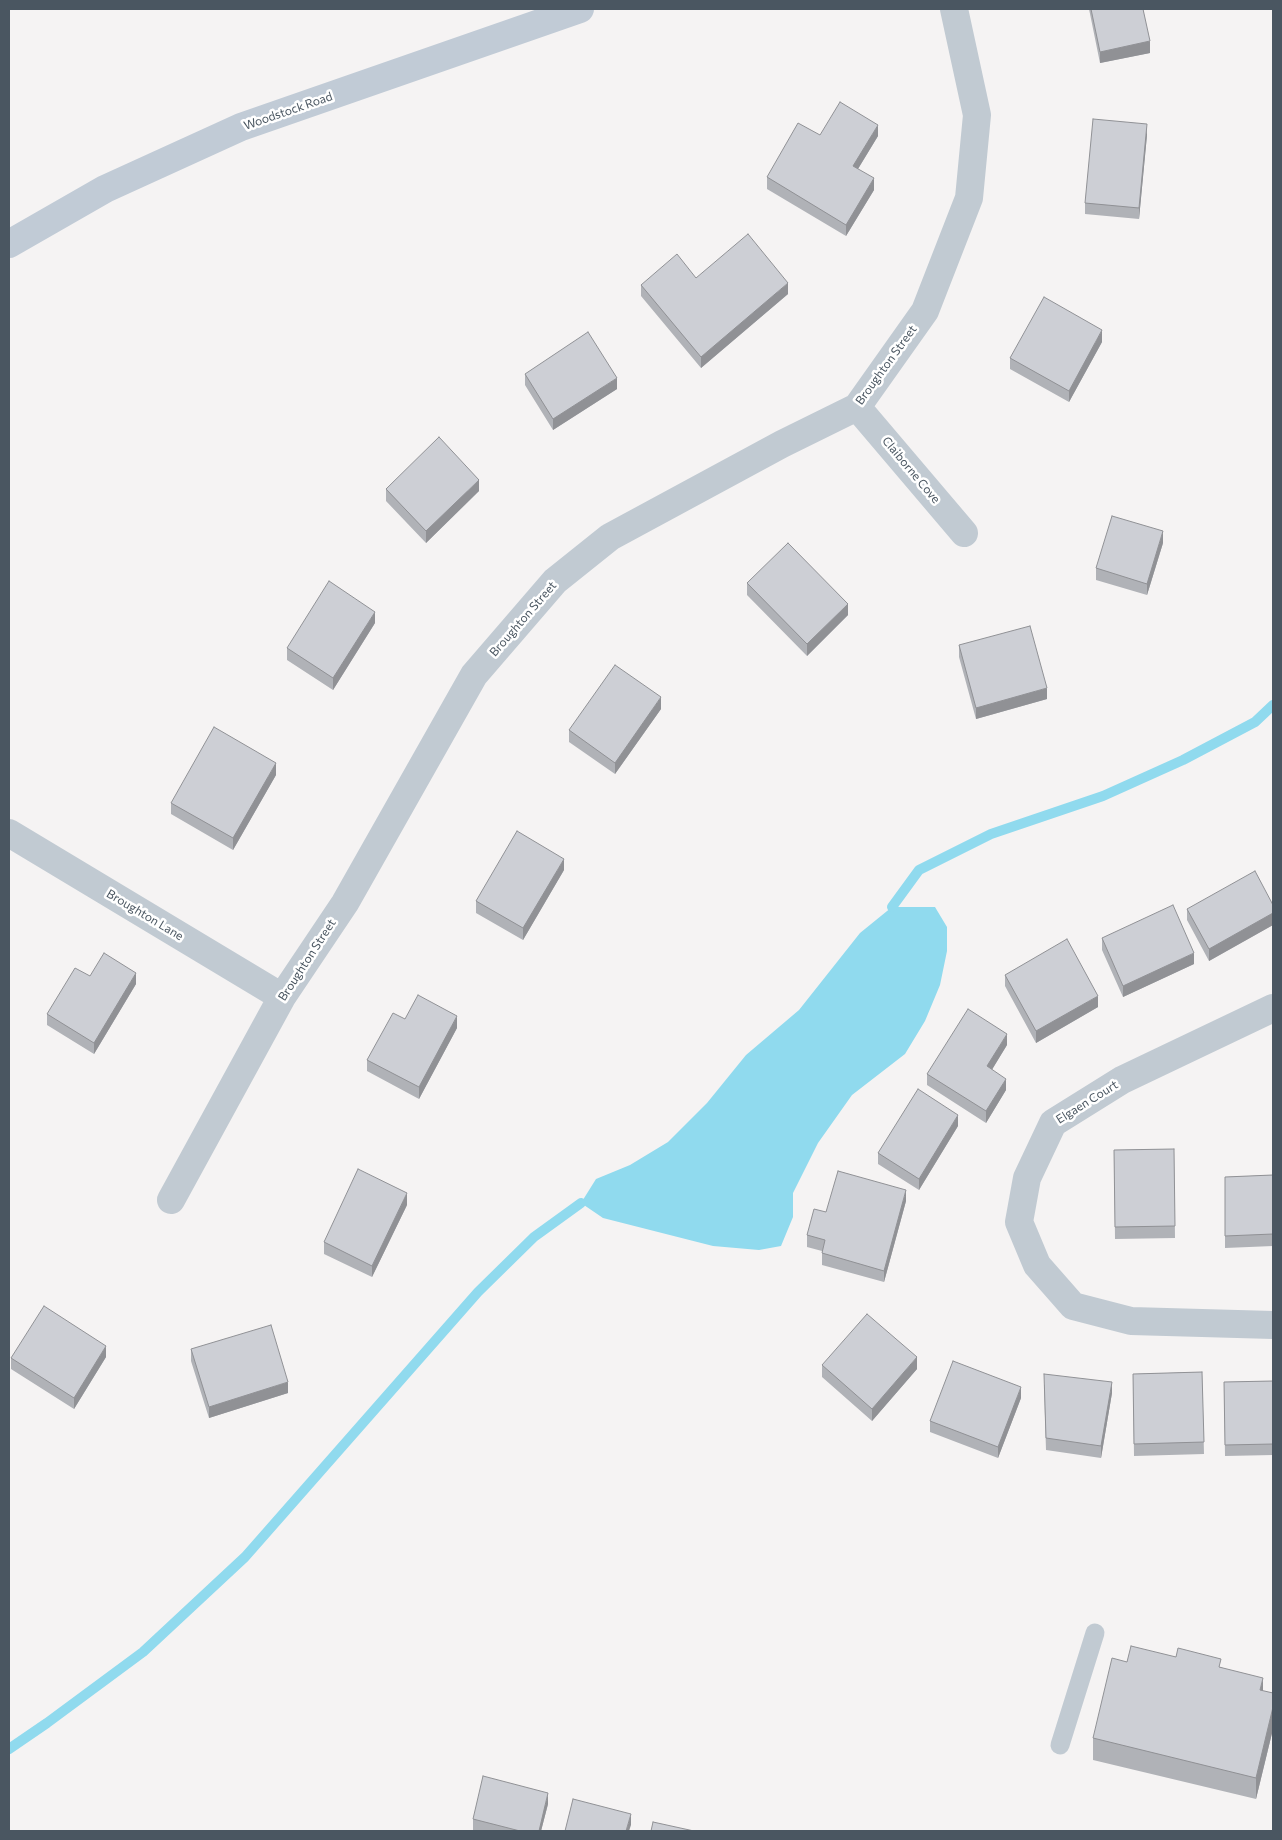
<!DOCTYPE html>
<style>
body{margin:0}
#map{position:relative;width:1282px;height:1840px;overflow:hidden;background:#f5f3f3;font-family:Commissioner,sans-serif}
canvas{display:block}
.frame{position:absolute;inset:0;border:10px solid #4a5661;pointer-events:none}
</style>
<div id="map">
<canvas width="1282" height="1840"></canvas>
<div class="frame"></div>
</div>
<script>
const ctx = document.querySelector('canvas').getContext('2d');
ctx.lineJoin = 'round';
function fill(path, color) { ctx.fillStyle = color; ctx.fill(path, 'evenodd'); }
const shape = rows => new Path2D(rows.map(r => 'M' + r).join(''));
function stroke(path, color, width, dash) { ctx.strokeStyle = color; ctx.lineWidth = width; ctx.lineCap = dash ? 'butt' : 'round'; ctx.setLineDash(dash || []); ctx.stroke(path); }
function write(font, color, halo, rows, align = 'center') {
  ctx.font = font + ' Commissioner,sans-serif'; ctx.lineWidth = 5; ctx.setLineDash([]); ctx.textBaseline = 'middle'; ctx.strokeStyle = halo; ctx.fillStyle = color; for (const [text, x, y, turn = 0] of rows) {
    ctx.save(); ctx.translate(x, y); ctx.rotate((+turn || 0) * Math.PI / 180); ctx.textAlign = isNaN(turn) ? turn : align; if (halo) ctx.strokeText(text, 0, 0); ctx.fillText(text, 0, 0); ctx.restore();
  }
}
fill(shape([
 [892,907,935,907,947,927,947,951,940,985,925,1021,905,1054,852,1095,818,1143,793,1193,793,1217,781,1246,759,1250,713,1246,603,1218,581,1203,596,1179,630,1165,668,1142,707,1103,746,1055,799,1010,860,933]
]), '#90daee');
stroke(shape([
 [892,907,919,870,991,834,1103,796,1183,760,1255,722,1273,705],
 [9,1749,47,1723,143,1652,245,1557,478,1292,534,1237,581,1203]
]), '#90daee', 10);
stroke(shape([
 [1060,1745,1095,1633]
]), '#c1cad2', 19);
stroke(shape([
 [857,407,964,533],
 [9,833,282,997],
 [1273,1008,1122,1080,1053,1123,1027,1178,1019,1222,1037,1265,1073,1306,1131,1321,1273,1325],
 [171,1200,282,997,345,903,474,675,555,581,610,537,782,444,857,407,925,311,969,198,977,115,954,9]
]), '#c1cad2', 28);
stroke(shape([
 [9,244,105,189,241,127,580,9]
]), '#c1cbd6', 28);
fill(shape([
 [1089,9,1143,9,1150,53,1100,63],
 [820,135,878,136,858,169,874,190,846,236,767,189,767,177],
 [1147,135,1139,219,1085,214,1085,203],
 [696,278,788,294,701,368,641,296,641,285],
 [1102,342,1069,402,1010,369,1010,358],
 [525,374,617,389,553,430,525,385],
 [386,489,479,491,426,543,386,501],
 [1163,543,1147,595,1096,580,1096,568],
 [747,583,848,615,807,656,747,595],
 [375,623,333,690,287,660,287,648],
 [959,645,1047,699,976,719,959,657],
 [661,709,615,774,569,742,569,730],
 [276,775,233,850,171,814,171,803],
 [564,870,523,940,476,913,476,901],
 [1273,905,1273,925,1209,961,1187,920,1187,909],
 [1102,938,1194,964,1123,997,1102,950],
 [1005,975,1098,1007,1036,1043,1005,986],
 [90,976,136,984,94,1054,47,1025,47,1014],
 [405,1019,457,1028,419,1099,367,1071,367,1060],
 [1007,1045,992,1069,1006,1090,986,1123,927,1085,927,1074],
 [958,1126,919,1190,878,1164,878,1153],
 [1174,1149,1175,1238,1115,1239,1114,1150],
 [1273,1175,1273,1246,1225,1248,1225,1177],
 [906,1201,884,1282,822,1265,822,1251,807,1247,807,1235,826,1212],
 [407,1205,372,1277,324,1254,324,1242],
 [191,1349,288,1393,209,1418,191,1361],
 [106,1357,74,1409,11,1369,11,1358],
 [822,1365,917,1369,872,1421,822,1377],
 [1202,1372,1204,1454,1134,1456,1133,1374],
 [1273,1381,1273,1455,1225,1456,1224,1382],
 [1044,1385,1112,1393,1101,1458,1046,1450],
 [1021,1398,998,1458,930,1432,930,1421],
 [1127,1662,1221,1667,1263,1691,1273,1693,1273,1729,1256,1799,1093,1760,1093,1738],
 [548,1804,541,1831,473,1831,473,1819]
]), '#b0b2b7');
fill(shape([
 [1150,41,1150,53,1100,63,1100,52],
 [1147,124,1147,135,1139,219,1139,208],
 [878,125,878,136,853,177,853,166],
 [874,178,874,190,846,236,846,225],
 [788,283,788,294,701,368,701,357],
 [1102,330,1102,342,1069,402,1069,391],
 [617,378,617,389,553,430,553,419],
 [479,480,479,491,426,543,426,531],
 [1163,531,1163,543,1147,595,1147,584],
 [848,604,848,615,807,656,807,644],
 [375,612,375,623,333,690,333,678],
 [1047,688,1047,699,976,719,976,708],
 [661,697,661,709,615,774,615,763],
 [276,763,276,775,233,850,233,838],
 [564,859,564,870,523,940,523,928],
 [1273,913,1273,925,1209,961,1209,949],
 [1194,953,1194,964,1123,997,1123,986],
 [136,973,136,984,94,1054,94,1043],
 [1098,996,1098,1007,1036,1043,1036,1031],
 [457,1016,457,1028,419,1099,419,1087],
 [1007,1034,1007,1045,987,1078,987,1066],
 [1006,1079,1006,1090,986,1123,986,1111],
 [958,1115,958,1126,919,1190,919,1179],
 [906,1190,906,1201,884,1282,884,1271],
 [407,1193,407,1205,372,1277,372,1266],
 [106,1346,106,1357,74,1409,74,1398],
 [917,1357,917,1369,872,1421,872,1409],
 [288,1382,288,1393,209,1418,209,1407],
 [1112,1382,1112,1393,1101,1458,1101,1446],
 [1021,1387,1021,1398,998,1458,998,1447],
 [1263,1678,1263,1699,1260,1690],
 [1273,1707,1273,1729,1256,1799,1256,1778],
 [548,1793,548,1804,541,1831,539,1831],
 [631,1814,631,1825,629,1831,626,1831]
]), '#909195');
const building = shape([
 [1091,9,1143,9,1150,41,1100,52,1091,9],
 [840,102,878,125,853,166,874,178,846,225,767,177,798,123,820,135,840,102],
 [1093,119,1147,124,1139,208,1085,203,1093,119],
 [748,234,788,283,701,357,641,285,677,254,696,278,748,234],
 [1044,297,1102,330,1069,391,1010,358,1044,297],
 [588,332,617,378,553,419,525,374,588,332],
 [439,437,479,480,426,531,386,489,439,437],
 [1112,516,1163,531,1147,584,1096,568,1112,516],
 [788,543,848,604,807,644,747,583,788,543],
 [329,581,375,612,333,678,287,648,329,581],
 [1030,626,1047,688,976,708,959,645,1030,626],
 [615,665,661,697,615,763,569,730,615,665],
 [214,727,276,763,233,838,171,803,214,727],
 [517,831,564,859,523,928,476,901,517,831],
 [1255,871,1273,905,1273,913,1209,949,1187,909,1255,871],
 [1173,905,1194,953,1123,986,1102,938,1173,905],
 [1067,939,1098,996,1036,1031,1005,975,1067,939],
 [104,953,136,973,94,1043,47,1014,75,968,90,976,104,953],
 [418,995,457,1016,419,1087,367,1060,393,1013,405,1019,418,995],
 [968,1009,1007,1034,987,1066,1006,1079,986,1111,927,1074,968,1009],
 [918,1089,958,1115,919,1179,878,1153,918,1089],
 [1174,1149,1175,1226,1115,1227,1114,1150,1174,1149],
 [358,1169,407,1193,372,1266,324,1242,358,1169],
 [838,1171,906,1190,884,1271,822,1253,825,1240,807,1235,814,1209,826,1212,838,1171],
 [1273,1175,1273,1234,1225,1236,1225,1177,1273,1175],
 [44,1306,106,1346,74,1398,11,1358,44,1306],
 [867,1314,917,1357,872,1409,822,1365,867,1314],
 [271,1325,288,1382,209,1407,191,1349,271,1325],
 [953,1361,1021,1387,998,1447,930,1421,953,1361],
 [1202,1372,1204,1442,1134,1444,1133,1374,1202,1372],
 [1044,1374,1112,1382,1101,1446,1046,1438,1044,1374],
 [1273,1381,1273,1444,1225,1445,1224,1382,1273,1381],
 [1131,1646,1176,1657,1178,1648,1221,1659,1219,1667,1263,1678,1260,1690,1273,1693,1273,1707,1256,1778,1093,1738,1112,1658,1127,1662,1131,1646],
 [483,1776,548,1793,539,1831,520,1831,473,1819,483,1776],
 [573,1799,631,1814,626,1831,565,1831,573,1799],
 [653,1822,694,1831,651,1831,653,1822]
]);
fill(building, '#cdcfd5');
stroke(building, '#909195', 1);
write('12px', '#4a5661', '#fff', [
 ["Woodstock Road",288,111,-19],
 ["Broughton Street",886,365,-54],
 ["Claiborne Cove",911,470,50],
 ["Broughton Street",523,619,-49],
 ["Broughton Lane",145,915,31],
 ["Broughton Street",307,960,-57],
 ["Elgaen Court",1087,1102,-32]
]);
</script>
